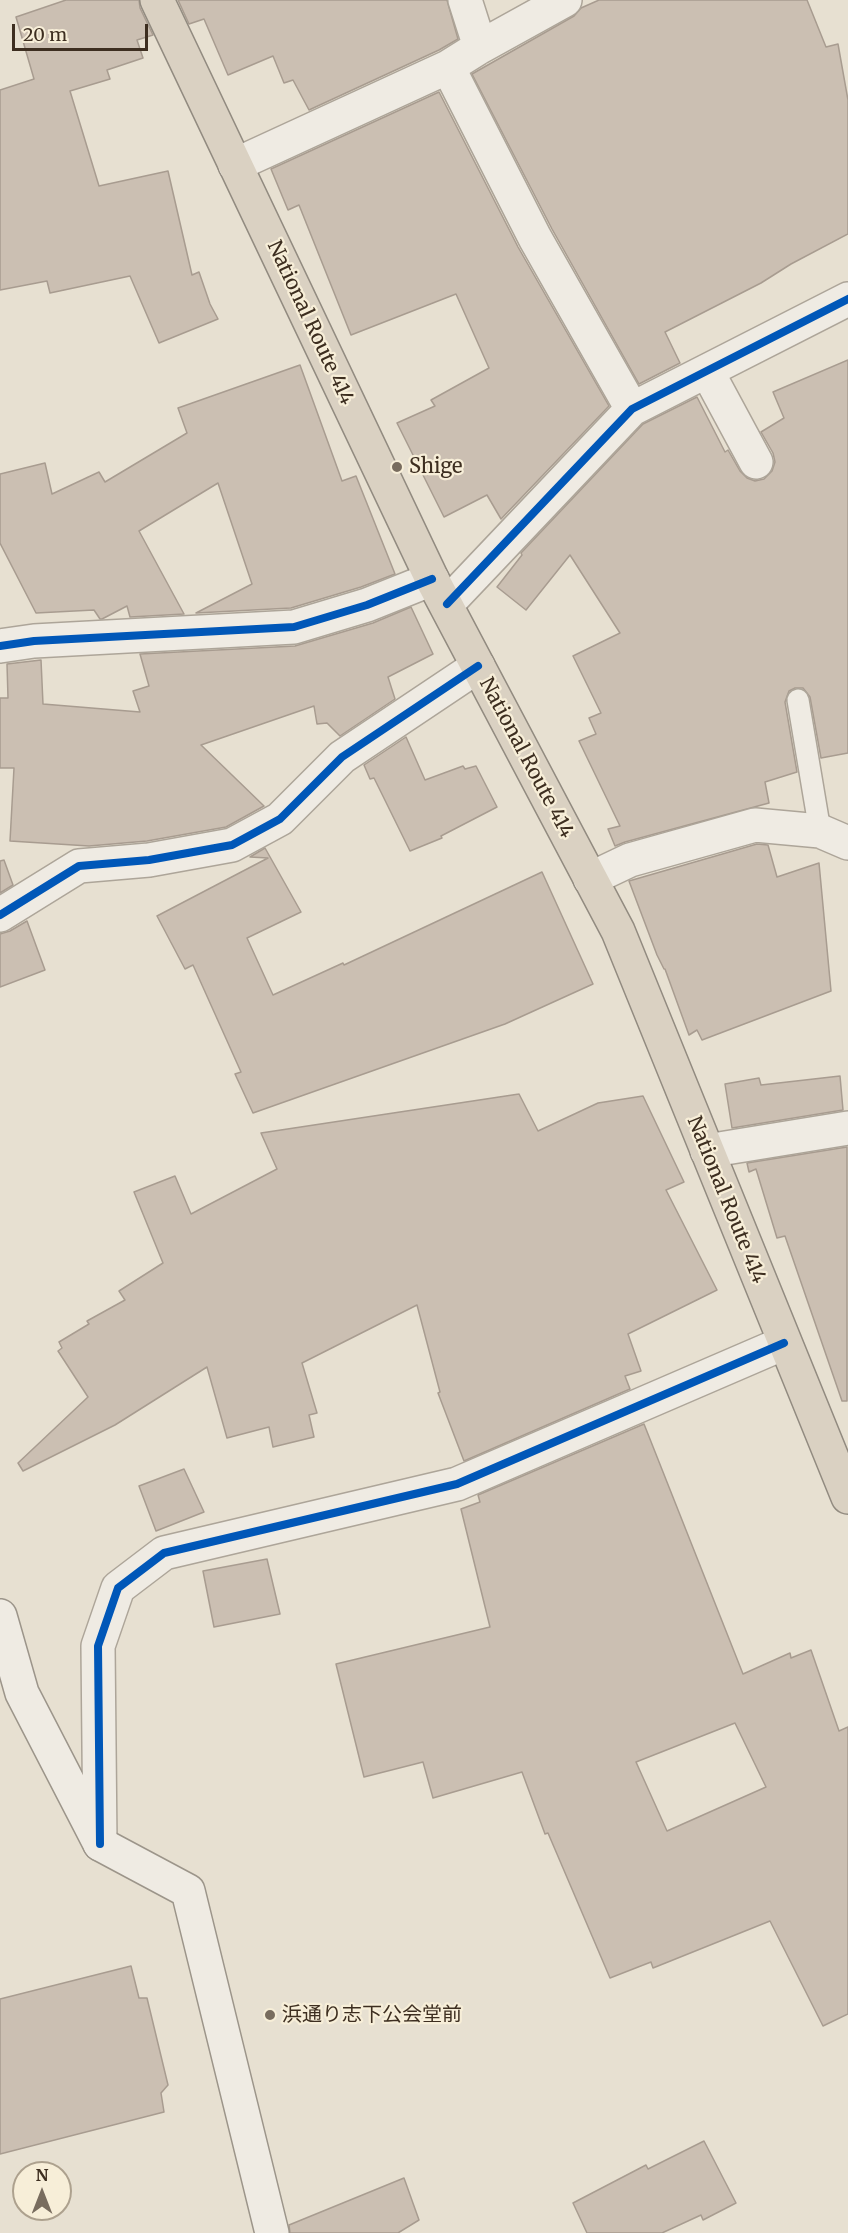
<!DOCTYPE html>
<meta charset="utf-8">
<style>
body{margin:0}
#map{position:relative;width:848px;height:2233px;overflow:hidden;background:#e7e0d1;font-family:Merriweather,serif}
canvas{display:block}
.north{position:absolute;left:12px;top:2161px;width:60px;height:60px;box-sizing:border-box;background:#f7eed8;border:2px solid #ada18e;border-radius:50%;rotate:0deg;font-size:16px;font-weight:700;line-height:24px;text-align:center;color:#3d2e20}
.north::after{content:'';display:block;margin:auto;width:21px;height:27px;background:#786c5e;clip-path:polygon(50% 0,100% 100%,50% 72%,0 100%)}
.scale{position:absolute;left:12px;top:24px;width:136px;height:27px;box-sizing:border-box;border:3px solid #3d2e20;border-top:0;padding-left:8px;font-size:18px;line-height:21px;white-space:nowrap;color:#3d2e20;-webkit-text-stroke:4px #f7eed8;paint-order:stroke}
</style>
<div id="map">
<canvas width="848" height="2233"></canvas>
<div class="north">N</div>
<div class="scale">20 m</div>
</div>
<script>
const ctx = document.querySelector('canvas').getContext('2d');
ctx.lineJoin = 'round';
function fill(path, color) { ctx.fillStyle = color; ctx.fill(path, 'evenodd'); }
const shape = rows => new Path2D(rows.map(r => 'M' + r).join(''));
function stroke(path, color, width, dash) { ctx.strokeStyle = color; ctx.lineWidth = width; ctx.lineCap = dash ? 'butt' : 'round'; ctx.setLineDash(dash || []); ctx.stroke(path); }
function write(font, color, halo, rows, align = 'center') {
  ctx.font = font + ' Merriweather,"Noto Sans JP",serif'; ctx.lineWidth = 4.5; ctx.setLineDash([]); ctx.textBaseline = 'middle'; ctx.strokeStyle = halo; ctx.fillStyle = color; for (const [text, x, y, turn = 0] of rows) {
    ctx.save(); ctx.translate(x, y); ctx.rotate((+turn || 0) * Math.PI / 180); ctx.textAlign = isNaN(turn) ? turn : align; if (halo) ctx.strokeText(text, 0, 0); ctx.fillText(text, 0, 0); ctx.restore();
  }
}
const building = shape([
 [66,0,139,0,140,8,153,35,137,40,143,58,107,70,110,79,70,91,99,186,168,171,192,275,199,272,210,304,218,319,159,343,130,276,50,293,47,281,0,290,0,90,34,79,16,17,66,0],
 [178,0,447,0,458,39,439,50,309,110,293,80,284,83,273,56,228,75,204,19,189,24,178,0],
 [599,0,807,0,826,47,838,44,848,100,848,234,791,264,761,283,665,332,680,363,639,384,552,229,472,74,574,16,581,8,599,0],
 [439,92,518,247,609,406,501,519,487,495,444,517,397,423,435,406,431,400,489,368,456,294,351,335,299,205,288,210,271,169,439,92],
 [848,360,848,753,821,758,810,697,803,688,795,688,789,691,785,702,797,772,765,782,769,803,625,842,615,846,608,829,620,826,579,741,596,734,589,718,601,713,573,656,620,633,570,555,526,610,497,587,522,555,521,553,643,424,697,397,725,452,728,450,740,471,747,478,755,481,764,479,772,471,775,462,773,453,761,432,784,418,773,392,848,360],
 [300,365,342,481,356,476,395,574,361,587,291,608,196,613,252,584,218,483,139,531,184,614,130,617,127,606,102,619,100,619,94,610,36,613,0,543,0,474,45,463,52,494,99,472,105,482,187,433,178,408,300,365],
 [411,607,433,654,388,677,395,699,340,736,327,723,317,724,314,706,201,745,264,806,226,827,147,841,89,846,10,841,14,768,0,768,0,698,8,698,7,664,41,660,43,704,140,712,133,691,149,686,140,654,295,646,373,623,411,607],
 [406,737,425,780,463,766,465,769,476,766,497,807,441,836,442,838,410,851,374,778,370,779,364,765,406,737],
 [757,844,768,845,777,877,819,863,831,991,702,1040,697,1030,689,1035,665,969,664,969,657,955,629,881,757,844],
 [265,848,301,912,247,938,273,995,343,963,344,965,542,872,593,984,505,1024,253,1113,235,1074,241,1072,193,965,185,969,157,916,268,858,250,857,265,848],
 [4,860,13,885,0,893,0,861,4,860],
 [27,921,45,970,0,987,0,934,10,931,27,921],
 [840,1076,843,1110,732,1128,725,1084,759,1078,761,1085,840,1076],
 [519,1094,538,1131,598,1103,643,1096,684,1182,666,1190,717,1290,628,1334,641,1371,625,1376,630,1389,464,1461,438,1393,440,1392,417,1305,302,1363,317,1413,309,1415,314,1437,273,1447,269,1427,227,1438,207,1367,115,1425,23,1471,18,1463,88,1397,58,1351,62,1348,59,1342,89,1324,87,1321,125,1300,119,1291,163,1263,134,1192,175,1176,191,1214,277,1169,261,1133,519,1094],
 [847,1147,847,1401,842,1401,785,1236,777,1238,756,1169,749,1172,747,1163,847,1147],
 [644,1424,743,1674,790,1653,791,1658,811,1650,839,1731,848,1727,848,2014,823,2026,770,1921,653,1968,651,1962,610,1978,548,1833,545,1834,522,1772,433,1798,423,1762,364,1777,336,1664,490,1627,461,1509,480,1502,478,1495,644,1424],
 [735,1723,766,1787,667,1831,636,1762,735,1723],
 [184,1469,204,1512,156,1531,139,1486,184,1469],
 [267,1559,280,1614,214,1627,203,1571,267,1559],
 [131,1966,139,1998,147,1998,168,2085,161,2093,164,2112,0,2154,0,1999,131,1966],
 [704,2141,736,2203,703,2220,701,2215,662,2233,587,2233,573,2203,646,2165,648,2169,704,2141],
 [404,2178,419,2220,398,2233,290,2233,289,2225,404,2178]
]);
fill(building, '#cbbfb2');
stroke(building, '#a89c90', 1.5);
const lane = shape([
 [798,700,820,831]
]);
const street = shape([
 [465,0,480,47],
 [448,67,535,238,632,409],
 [235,165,448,67,480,47,565,0],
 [707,371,756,462],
 [447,604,632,409,848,299],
 [0,646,34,641,294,627,367,605,432,579],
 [590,879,630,860,755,825,820,831,848,843],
 [0,915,79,866,149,860,232,845,280,819,342,757,478,666],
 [707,1151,848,1128],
 [100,1844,98,1646,118,1588,164,1553,457,1484,784,1343]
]);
const secondary = shape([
 [0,1616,22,1693,100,1844,188,1891,272,2233]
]);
const highway = shape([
 [157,0,432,579,618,931,848,1497]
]);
stroke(lane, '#ada599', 24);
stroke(street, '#ada599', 36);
stroke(secondary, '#9c958a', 36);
stroke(highway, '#928b80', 36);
stroke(lane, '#efebe3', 21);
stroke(street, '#efebe3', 33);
stroke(secondary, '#efebe3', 33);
stroke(highway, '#dad1c2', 33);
stroke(shape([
 [447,604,632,409,848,299],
 [0,646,34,641,294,627,367,605,432,579],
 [0,915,79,866,149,860,232,845,280,819,342,757,478,666],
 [100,1844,98,1646,118,1588,164,1553,457,1484,784,1343]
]), '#0057b8', 8);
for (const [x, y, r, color] of [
 [397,467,6,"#786c5e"],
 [270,2015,6,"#786c5e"]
]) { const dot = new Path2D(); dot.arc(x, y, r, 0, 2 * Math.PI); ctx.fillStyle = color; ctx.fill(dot); stroke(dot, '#f7eed8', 2); }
write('20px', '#3d2e20', '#f7eed8', [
 ["National Route 414",310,323,65],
 ["National Route 414",526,758,62],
 ["National Route 414",726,1200,68]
]);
write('20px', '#3d2e20', '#f7eed8', [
 ["Shige",409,467],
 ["浜通り志下公会堂前",282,2015]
], 'left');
</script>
